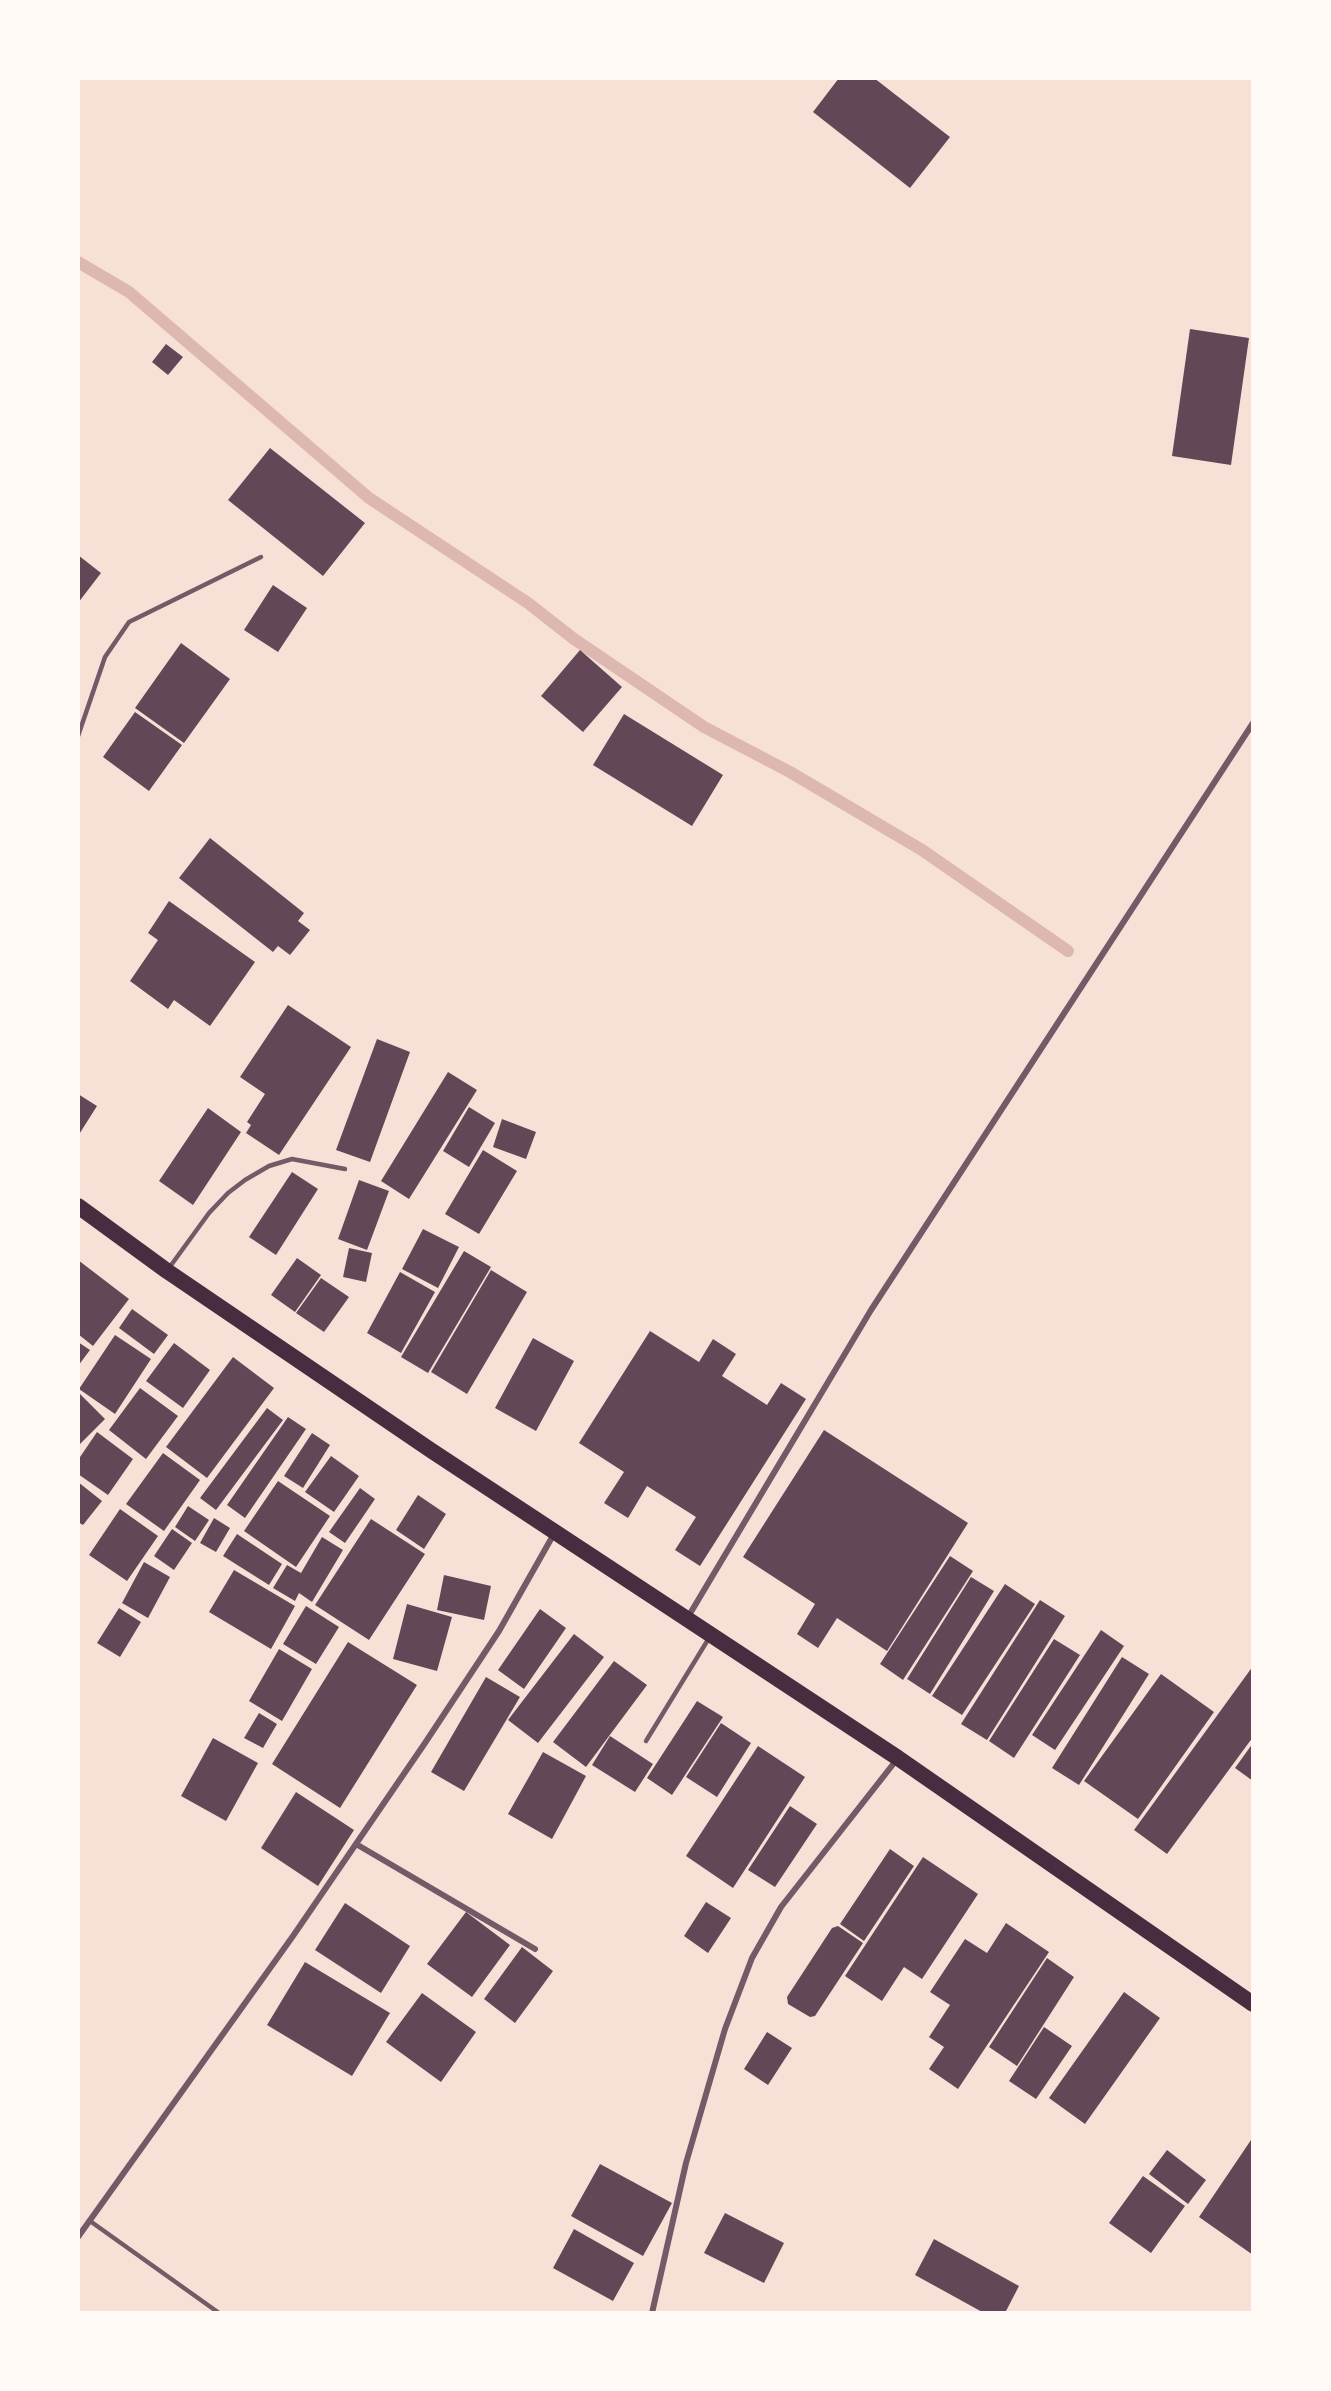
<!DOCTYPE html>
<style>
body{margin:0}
#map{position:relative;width:1331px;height:2391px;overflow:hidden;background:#f7e1d7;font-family:Quicksand,sans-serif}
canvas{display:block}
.frame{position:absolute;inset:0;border:80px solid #fffaf5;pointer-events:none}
</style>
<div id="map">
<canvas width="1331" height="2391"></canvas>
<div class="frame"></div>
</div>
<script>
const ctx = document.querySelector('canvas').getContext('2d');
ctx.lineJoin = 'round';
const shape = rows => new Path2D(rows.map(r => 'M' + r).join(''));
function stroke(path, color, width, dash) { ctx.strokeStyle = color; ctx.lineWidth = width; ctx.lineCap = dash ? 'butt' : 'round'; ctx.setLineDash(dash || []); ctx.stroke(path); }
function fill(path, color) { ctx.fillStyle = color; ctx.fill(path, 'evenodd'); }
stroke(shape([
 [78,262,129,292,369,498,528,603,574,639,704,727,790,772,922,850,1068,951]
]), '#dcb8b0', 12);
fill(shape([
 [839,78,874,78,950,137,910,188,813,112],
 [1190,329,1249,338,1231,465,1172,456],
 [166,344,183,357,168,375,152,362],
 [270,448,365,523,323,576,228,500],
 [78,555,101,573,78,603],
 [273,585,307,608,278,652,244,630],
 [181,643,230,679,184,743,135,708],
 [580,650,622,687,583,732,541,696],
 [135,712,182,745,149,791,103,757],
 [624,714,723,775,692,826,593,765],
 [210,838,304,913,298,921,310,930,290,955,278,946,273,952,179,878],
 [169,901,255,962,210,1026,174,1000,168,1009,130,981,158,940,148,933],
 [288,1005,351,1047,279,1155,246,1133,251,1125,247,1122,265,1094,240,1077],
 [377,1039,410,1052,370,1162,336,1150],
 [448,1072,477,1090,409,1199,381,1181],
 [78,1094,97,1106,78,1136],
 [469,1107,495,1123,469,1167,443,1151],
 [208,1108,241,1132,193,1205,159,1181],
 [502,1119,536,1132,526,1159,493,1147],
 [483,1150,517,1171,479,1234,445,1214],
 [292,1172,318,1189,276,1255,249,1237],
 [359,1180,389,1191,367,1250,338,1239],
 [423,1229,459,1247,438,1288,402,1269],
 [349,1248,372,1253,366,1282,343,1277],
 [464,1251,491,1267,428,1373,401,1357],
 [297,1258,321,1275,295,1312,271,1295],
 [78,1260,129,1299,93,1346,78,1334],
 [491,1270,527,1292,467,1394,431,1372],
 [400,1272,435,1292,401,1353,367,1333],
 [321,1278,349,1297,324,1332,296,1313],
 [132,1309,168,1335,154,1354,119,1328],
 [650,1331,699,1362,713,1339,736,1354,722,1376,767,1405,781,1383,806,1399,700,1566,675,1550,696,1517,647,1486,628,1518,604,1503,624,1472,579,1443],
 [115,1335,151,1359,115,1414,79,1389],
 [533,1338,574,1361,536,1431,495,1408],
 [78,1342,90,1350,78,1366],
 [174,1343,210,1370,183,1408,146,1381],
 [233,1357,274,1388,207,1478,166,1447],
 [140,1388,178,1416,146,1459,109,1430],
 [78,1392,105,1419,78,1446],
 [267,1408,283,1420,216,1510,200,1498],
 [288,1417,306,1429,245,1518,227,1505],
 [824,1430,968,1523,887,1651,837,1618,818,1648,797,1634,815,1604,743,1557],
 [97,1432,133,1459,108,1495,78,1474,78,1460],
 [312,1433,330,1445,303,1488,284,1476],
 [163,1453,200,1480,164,1531,126,1504],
 [331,1456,359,1476,334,1512,305,1492],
 [278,1481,330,1516,296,1567,244,1531],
 [78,1482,102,1501,83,1525,78,1522],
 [360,1488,375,1499,345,1543,329,1532],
 [418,1495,446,1514,424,1549,396,1530],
 [188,1506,209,1520,195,1541,175,1527],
 [120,1509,158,1536,127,1581,89,1555],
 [214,1518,230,1528,216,1552,200,1543],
 [371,1519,425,1554,369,1640,315,1605],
 [172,1529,192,1543,174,1570,154,1556],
 [237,1534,282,1564,269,1585,223,1556],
 [322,1537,343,1550,312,1602,299,1593,295,1601,273,1588,287,1565,301,1573],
 [950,1556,973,1571,903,1680,880,1664],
 [144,1562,170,1577,148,1618,122,1603],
 [234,1570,295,1606,271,1649,209,1612],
 [444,1575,491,1586,484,1620,437,1610],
 [971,1577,994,1591,930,1694,907,1679],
 [1005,1584,1035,1604,962,1715,932,1696],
 [1040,1600,1065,1616,987,1740,961,1724],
 [407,1604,452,1617,437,1671,393,1659],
 [306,1606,339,1627,316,1664,283,1644],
 [119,1608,141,1622,120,1657,97,1643],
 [540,1609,566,1628,524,1689,498,1670],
 [1101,1630,1124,1646,1055,1750,1032,1735],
 [574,1634,604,1657,538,1743,508,1720],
 [1054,1639,1080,1655,1014,1758,989,1741],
 [348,1642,417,1685,340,1808,272,1764],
 [279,1649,312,1669,282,1721,249,1701],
 [1122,1657,1149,1674,1079,1785,1052,1768],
 [614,1661,647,1685,586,1767,553,1742],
 [1253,1666,1253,1737,1167,1854,1134,1830],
 [1161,1674,1214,1712,1138,1819,1084,1781],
 [486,1677,520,1697,464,1791,431,1772],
 [697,1701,723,1717,672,1795,647,1778],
 [259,1713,277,1724,263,1748,244,1738],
 [721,1723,751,1743,717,1797,686,1777],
 [610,1736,653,1764,635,1792,592,1765],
 [213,1738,258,1763,226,1821,181,1796],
 [1253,1743,1253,1781,1235,1768],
 [758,1746,805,1777,733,1888,686,1856],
 [543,1752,586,1776,552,1839,508,1814],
 [296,1792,354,1830,318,1886,261,1848],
 [790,1806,817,1824,775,1887,748,1870],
 [890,1849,914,1866,864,1941,840,1924],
 [923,1857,978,1894,922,1979,904,1967,882,2001,845,1976],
 [706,1902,731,1918,708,1953,684,1936],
 [345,1903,410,1946,381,1993,315,1950],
 [466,1912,510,1945,472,1997,427,1964],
 [1006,1923,1049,1952,958,2089,929,2069,944,2047,929,2037,950,2005,930,1992,965,1939,987,1953],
 [838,1926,863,1943,815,2016,810,2017,788,2004,787,1997,832,1928],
 [522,1947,553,1971,515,2023,484,1999],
 [1047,1958,1074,1977,1017,2066,989,2047],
 [305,1962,390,2013,352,2076,267,2025],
 [1124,1992,1160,2018,1085,2124,1049,2098],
 [422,1993,476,2032,441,2082,386,2042],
 [1044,2027,1072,2046,1036,2099,1009,2081],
 [767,2032,792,2048,768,2085,744,2069],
 [1253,2137,1253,2255,1199,2217],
 [1167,2150,1206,2180,1188,2204,1149,2174],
 [600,2164,672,2203,643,2256,571,2216],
 [1143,2176,1185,2206,1151,2253,1109,2223],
 [725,2213,784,2243,764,2283,704,2253],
 [574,2229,634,2263,613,2301,553,2268],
 [934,2239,1019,2286,1005,2313,984,2313,915,2275]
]), '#644757');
stroke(shape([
 [78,736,105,657,129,622,261,557],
 [169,1268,209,1213,228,1193,245,1180,269,1166,292,1159,345,1169],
 [646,1741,709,1638],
 [90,2221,219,2313]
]), '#755966', 4.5);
stroke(shape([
 [688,1617,871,1310,1253,723],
 [356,1844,535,1949],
 [78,2237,293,1936,425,1743,499,1631,555,1532],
 [652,2313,686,2163,725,2029,752,1958,781,1907,898,1758]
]), '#755966', 6);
stroke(shape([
 [78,1206,167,1271,432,1451,898,1758,1253,2004]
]), '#4a2c40', 16);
</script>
